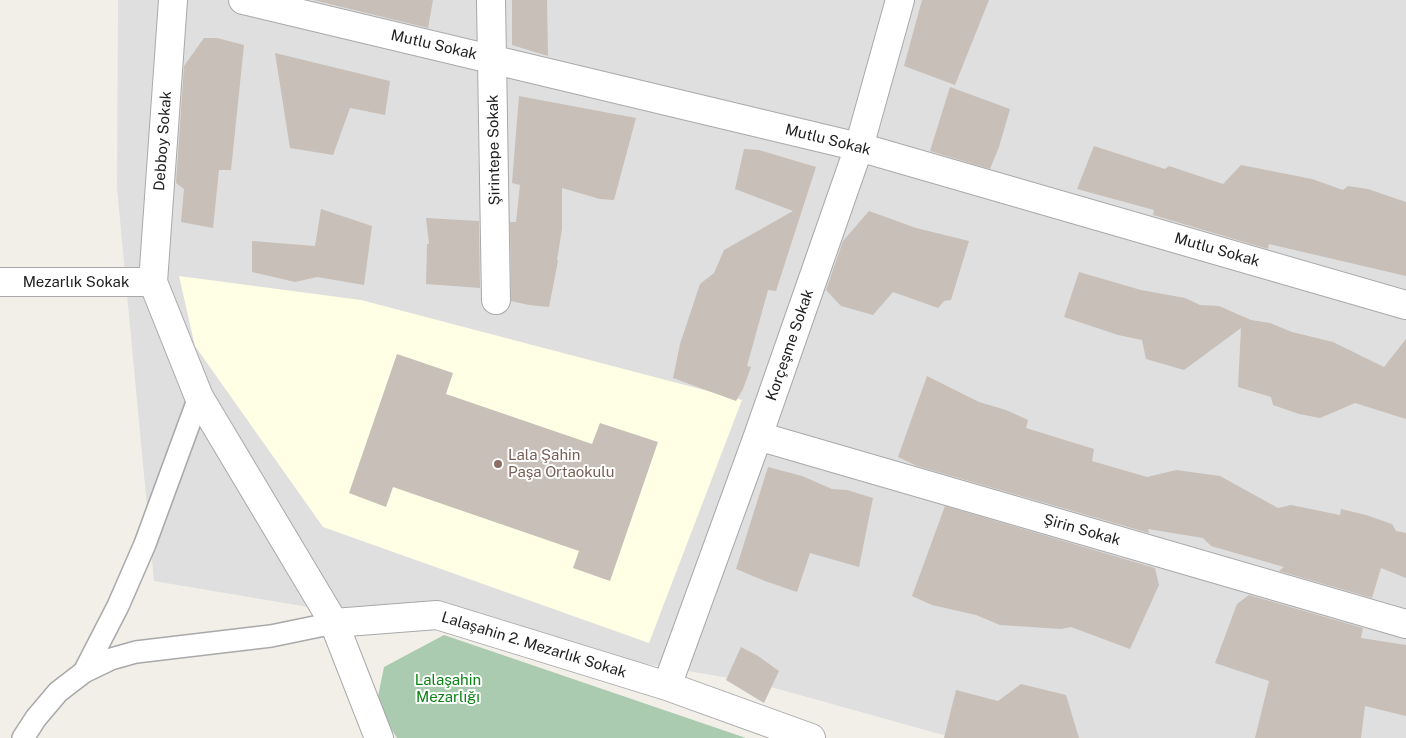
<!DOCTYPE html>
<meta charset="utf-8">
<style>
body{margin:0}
canvas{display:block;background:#f2efe9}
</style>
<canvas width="1406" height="738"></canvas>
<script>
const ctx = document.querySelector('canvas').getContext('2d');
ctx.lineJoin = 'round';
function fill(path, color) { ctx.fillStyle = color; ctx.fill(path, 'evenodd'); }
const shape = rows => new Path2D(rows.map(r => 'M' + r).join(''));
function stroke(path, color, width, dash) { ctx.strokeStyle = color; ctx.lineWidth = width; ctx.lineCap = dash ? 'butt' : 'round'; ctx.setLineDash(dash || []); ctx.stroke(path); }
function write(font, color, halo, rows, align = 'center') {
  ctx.font = font + ' "Public Sans",sans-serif'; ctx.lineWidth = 4; ctx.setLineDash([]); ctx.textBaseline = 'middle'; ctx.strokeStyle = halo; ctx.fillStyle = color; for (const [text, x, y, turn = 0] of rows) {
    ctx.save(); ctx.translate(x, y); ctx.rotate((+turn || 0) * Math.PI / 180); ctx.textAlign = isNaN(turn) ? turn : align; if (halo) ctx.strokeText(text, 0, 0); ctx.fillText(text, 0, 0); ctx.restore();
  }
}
fill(shape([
 [118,0,1406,0,1406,738,954,738,753,682,154,581,117,188]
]), '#e0dfdf');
fill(shape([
 [179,276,361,300,742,400,649,643,323,527,195,346]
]), '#ffffe5');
fill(shape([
 [444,635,746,738,397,738,376,706,384,667]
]), '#aacbaf');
fill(shape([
 [313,0,433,0,428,28],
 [512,0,547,0,548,56,512,45],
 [922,0,989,0,955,85,904,66],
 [204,38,217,38,244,45,231,170,219,170,213,228,181,222,184,189,176,183,184,66],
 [275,53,390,81,385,115,350,108,333,155,290,148],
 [950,87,1010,109,999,147,990,169,930,151],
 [519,96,636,118,614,200,600,199,562,188,562,229,557,260,558,261,549,307,529,305,511,301,510,222,516,222,520,185,512,183],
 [1094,146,1165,169,1169,166,1223,184,1241,165,1312,179,1343,190,1348,186,1368,189,1406,202,1406,276,1269,244,1268,249,1153,215,1154,210,1077,189],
 [744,149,759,150,816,167,776,291,768,290,747,366,751,367,743,389,736,401,673,378,680,344,700,284,714,273,724,250,793,211,735,189],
 [321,209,372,226,364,285,317,277,295,282,252,272,252,241,315,246],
 [869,211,916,228,969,241,951,300,944,301,938,308,893,292,873,315,841,306,826,290,843,241],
 [426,218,479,221,480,288,426,284,427,244,429,244],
 [1079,272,1141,290,1185,298,1200,305,1219,306,1251,320,1270,323,1292,332,1333,342,1384,367,1406,339,1406,419,1355,403,1320,418,1299,414,1273,405,1271,397,1238,387,1241,328,1184,370,1146,359,1142,340,1118,335,1064,317],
 [397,354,453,373,446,394,592,444,600,423,658,442,610,581,573,568,579,551,393,487,386,507,349,493],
 [927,376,979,402,1006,410,1028,420,1026,428,1094,449,1092,461,1147,477,1176,470,1220,476,1278,508,1291,505,1340,515,1341,509,1366,515,1392,524,1396,531,1406,533,1406,578,1381,568,1372,598,1279,571,1284,567,1211,546,1203,538,1148,529,1149,533,917,466,898,457],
 [768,467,802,476,832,489,847,490,873,498,859,567,810,553,797,592,765,581,736,569],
 [945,506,1155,568,1159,585,1130,649,1071,627,1061,629,1000,625,976,615,932,605,912,596],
 [1249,595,1363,628,1361,638,1406,645,1406,716,1365,706,1361,738,1255,738,1269,681,1215,663,1237,604],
 [741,647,758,656,779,671,764,703,726,680],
 [1021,684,1066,695,1079,738,944,738,956,690,998,701]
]), '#c7bfb8');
const lane = shape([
 [84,672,118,606,145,544,199,397],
 [23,738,36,718,58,692,84,672,111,659,136,652,271,636,334,623]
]);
const street = shape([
 [173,0,153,282,199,397,334,623,437,615,667,686,811,738],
 [243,0,859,147,1406,305],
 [491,0,496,300],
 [0,282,153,282],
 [758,436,1406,624],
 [334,623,379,738],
 [667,686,758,436,859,147,900,0]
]);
stroke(lane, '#a9a9a9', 24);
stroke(street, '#a9a9a9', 30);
stroke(lane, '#fff', 21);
stroke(street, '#fff', 28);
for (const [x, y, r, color] of [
 [498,464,5,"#8d6e63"]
]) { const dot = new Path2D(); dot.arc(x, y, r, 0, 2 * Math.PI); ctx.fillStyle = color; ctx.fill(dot); stroke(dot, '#fff', 2); }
write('15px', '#222', '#fff', [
 ["Mutlu Sokak",434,45,13],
 ["Mutlu Sokak",828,140,14],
 ["Debboy Sokak",163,141,-86],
 ["Şirintepe Sokak",494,150,-91],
 ["Mutlu Sokak",1217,250,16],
 ["Mezarlık Sokak",76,282],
 ["Korçeşme Sokak",790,345,-71],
 ["Şirin Sokak",1082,530,16],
 ["Lalaşahin 2. Mezarlık Sokak",534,645,17]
]);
write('15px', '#785e54', '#fff', [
 ["Lala Şahin",508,455],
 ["Paşa Ortaokulu",508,472]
], 'left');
write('15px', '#0c8416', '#fff', [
 ["Lalaşahin",448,680],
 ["Mezarlığı",448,697]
]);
</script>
